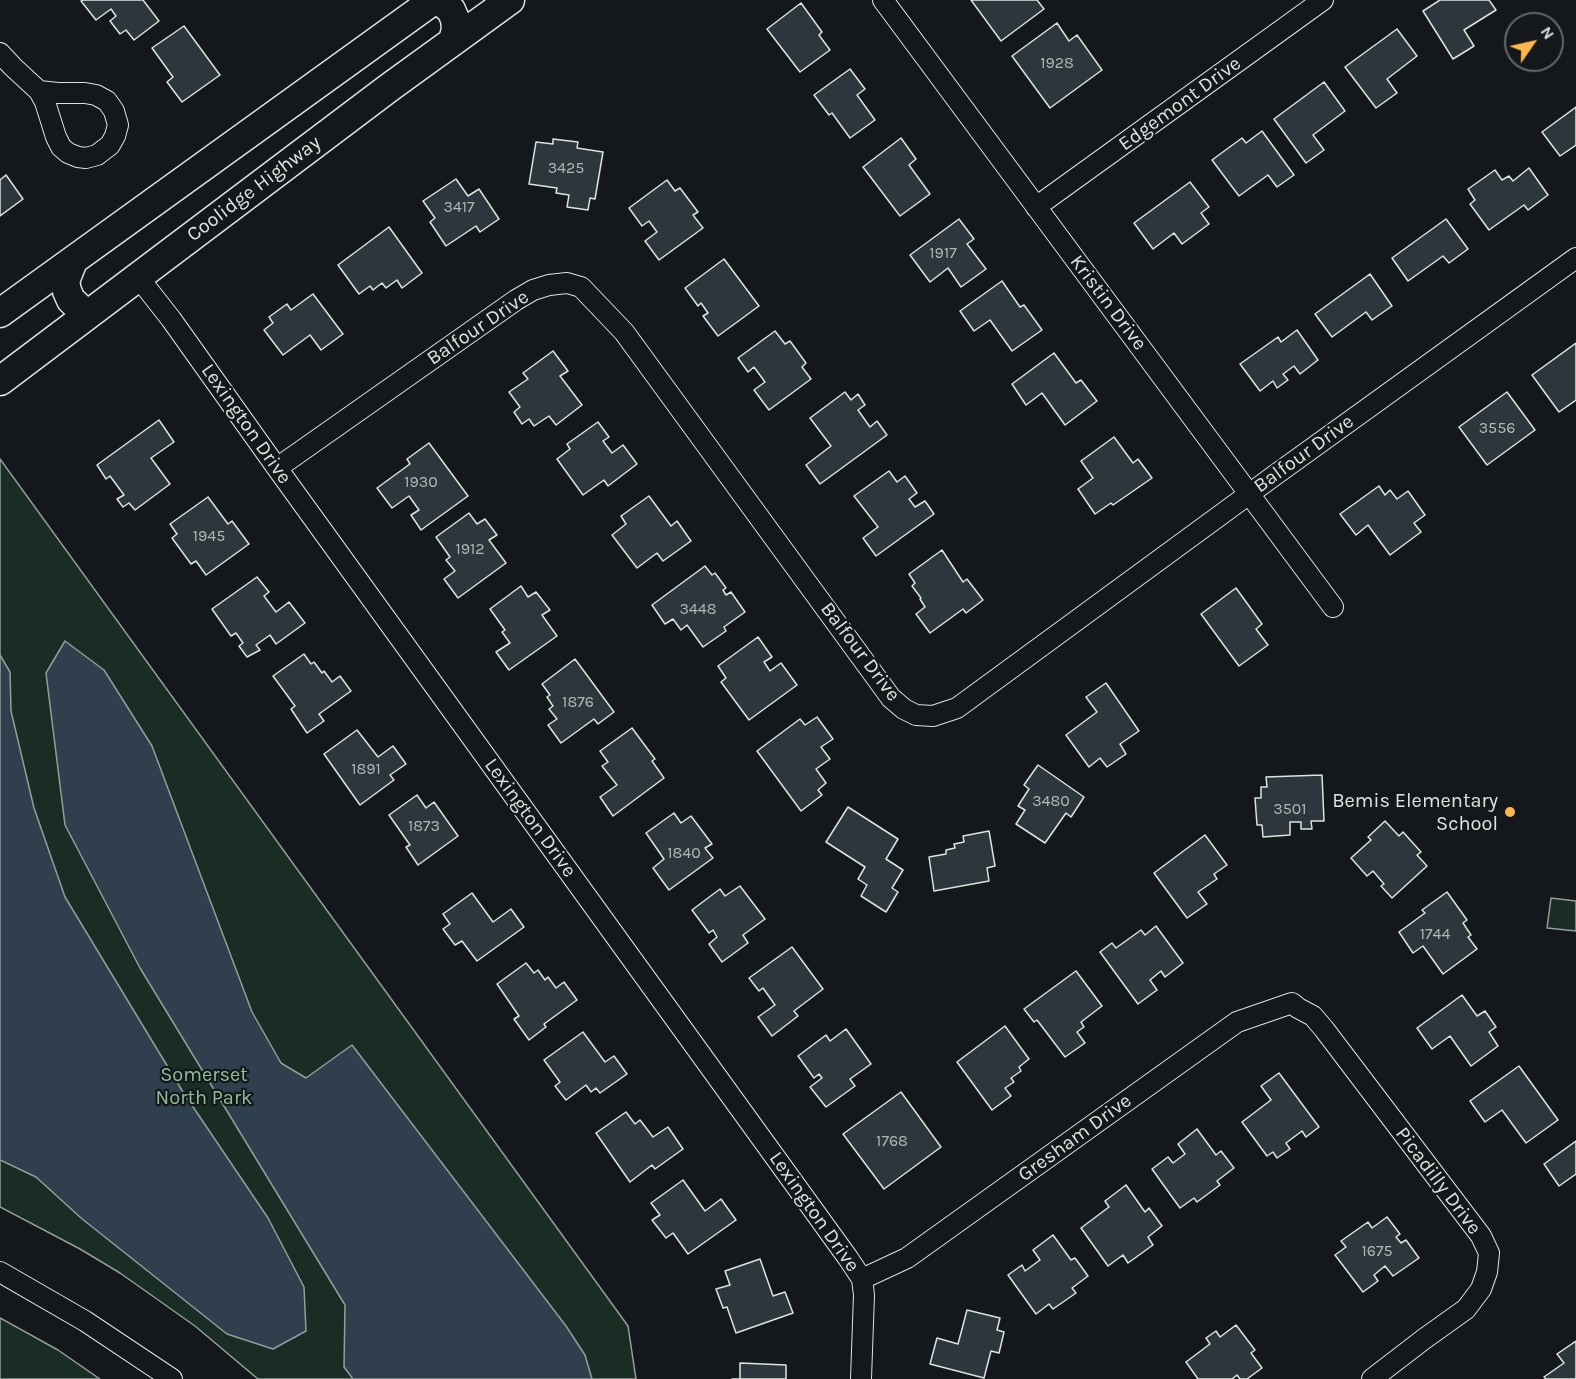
<!DOCTYPE html>
<style>
body{margin:0}
#map{position:relative;width:1576px;height:1379px;overflow:hidden;background:#14181c;font-family:Karla,sans-serif}
canvas{display:block}
.north{position:absolute;left:1504px;top:12px;width:60px;height:60px;box-sizing:border-box;background:#14181c;border:2px solid #626a69;border-radius:50%;rotate:56deg;font-size:16px;font-weight:700;line-height:24px;text-align:center;color:#d8e6dc}
.north::after{content:'';display:block;margin:auto;width:21px;height:27px;background:#ffb74d;clip-path:polygon(50% 0,100% 100%,50% 72%,0 100%)}
</style>
<div id="map">
<canvas width="1576" height="1379"></canvas>
<div class="north">N</div>
</div>
<script>
const ctx = document.querySelector('canvas').getContext('2d');
ctx.lineJoin = 'round';
function fill(path, color) { ctx.fillStyle = color; ctx.fill(path, 'evenodd'); }
const shape = rows => new Path2D(rows.map(r => 'M' + r).join(''));
function stroke(path, color, width, dash) { ctx.strokeStyle = color; ctx.lineWidth = width; ctx.lineCap = dash ? 'butt' : 'round'; ctx.setLineDash(dash || []); ctx.stroke(path); }
function write(font, color, halo, rows, align = 'center') {
  ctx.font = font + ' Karla,sans-serif'; ctx.lineWidth = 4.5; ctx.setLineDash([]); ctx.textBaseline = 'middle'; ctx.strokeStyle = halo; ctx.fillStyle = color; for (const [text, x, y, turn = 0] of rows) {
    ctx.save(); ctx.translate(x, y); ctx.rotate((+turn || 0) * Math.PI / 180); ctx.textAlign = isNaN(turn) ? turn : align; if (halo) ctx.strokeText(text, 0, 0); ctx.fillText(text, 0, 0); ctx.restore();
  }
}
const green = shape([
 [0,459,628,1326,636,1379,258,1379,195,1326,120,1273,80,1249,0,1207,0,459],
 [1551,898,1576,901,1576,931,1547,928,1551,898],
 [0,1318,58,1350,100,1379,0,1379,0,1318]
]);
fill(green, '#1a2d24');
stroke(green, '#939e99', 1.5);
const water = shape([
 [65,641,104,670,152,746,252,1012,281,1063,306,1078,352,1045,566,1326,585,1355,592,1379,353,1379,344,1367,345,1305,140,968,65,825,46,673,65,641],
 [0,655,10,672,11,711,34,808,65,897,183,1092,268,1218,304,1287,306,1331,273,1349,227,1334,81,1218,36,1177,0,1160,0,655]
]);
fill(water, '#2f3f4d');
stroke(water, '#939e99', 1.5);
const building = shape([
 [83,0,143,0,159,21,134,40,126,30,120,34,110,21,116,16,111,9,96,20,81,1,83,0],
 [971,0,1037,0,1044,9,1001,41,971,0],
 [1440,0,1489,0,1496,10,1464,30,1474,46,1453,59,1423,11,1440,0],
 [801,3,822,32,819,35,830,50,800,72,767,29,801,3],
 [1057,23,1069,41,1077,35,1102,70,1050,108,1012,56,1057,23],
 [184,26,220,75,182,102,167,82,173,77,152,48,184,26],
 [1397,29,1417,56,1387,79,1397,93,1376,108,1345,67,1397,29],
 [850,69,865,89,857,95,875,120,850,138,832,113,829,115,814,95,850,69],
 [1324,82,1345,111,1313,135,1324,150,1306,163,1274,119,1324,82],
 [1576,107,1576,145,1560,156,1542,132,1576,107],
 [1262,131,1294,175,1277,187,1268,175,1239,196,1212,160,1242,138,1246,143,1262,131],
 [901,138,916,159,909,165,930,194,900,216,863,167,901,138],
 [553,139,578,142,577,148,603,152,595,199,590,198,588,210,567,207,569,195,556,193,557,188,529,184,536,142,553,144,553,139],
 [1529,168,1548,195,1528,210,1524,205,1489,230,1470,204,1475,200,1468,189,1495,170,1502,180,1509,176,1513,181,1529,168],
 [6,175,23,199,0,216,0,180,6,175],
 [456,179,468,196,479,189,499,219,480,232,476,226,446,246,430,222,435,218,423,201,456,179],
 [667,180,675,191,680,188,698,212,693,215,703,228,659,260,645,241,657,232,649,221,642,226,629,208,667,180],
 [1190,182,1209,207,1201,213,1209,224,1182,244,1174,233,1153,249,1134,223,1190,182],
 [959,219,974,239,967,244,986,269,961,287,948,268,930,282,910,255,959,219],
 [1446,219,1468,249,1449,263,1443,256,1408,281,1392,258,1446,219],
 [389,227,422,273,402,288,397,280,386,288,382,283,373,290,370,286,359,294,338,265,389,227],
 [724,259,759,306,718,336,703,316,708,313,701,303,698,306,685,288,724,259],
 [1370,274,1392,306,1372,320,1366,312,1332,337,1315,314,1370,274],
 [1002,281,1020,307,1024,305,1042,330,1012,351,990,320,974,331,960,311,1002,281],
 [313,294,343,334,321,350,310,335,283,355,264,330,273,323,269,317,287,304,291,310,313,294],
 [1297,330,1318,360,1300,374,1294,366,1283,374,1288,380,1277,388,1273,381,1260,391,1240,364,1278,337,1281,342,1297,330],
 [775,331,785,344,790,341,806,363,802,367,811,379,769,410,754,390,765,382,754,367,748,372,738,358,775,331],
 [1576,343,1576,400,1559,412,1532,375,1576,343],
 [553,351,568,371,560,376,582,405,556,425,549,416,534,426,529,419,522,424,514,412,520,407,509,392,528,379,523,373,553,351],
 [1054,353,1076,383,1081,380,1097,401,1065,425,1042,393,1026,405,1012,384,1054,353],
 [845,392,851,400,858,394,865,405,858,410,870,427,877,421,887,435,820,484,806,465,831,446,810,418,845,392],
 [1507,392,1535,430,1487,465,1459,427,1507,392],
 [159,420,174,442,151,458,170,484,135,510,129,503,123,507,117,499,124,495,110,476,106,479,97,465,159,420],
 [598,422,609,437,603,441,612,453,623,445,637,464,608,486,604,480,583,495,557,459,570,449,567,444,598,422],
 [1114,437,1133,463,1138,459,1152,478,1113,505,1111,503,1095,514,1078,489,1093,478,1081,461,1114,437],
 [429,443,468,496,421,530,411,515,419,510,409,496,392,508,377,488,410,464,407,459,429,443],
 [889,471,897,482,905,476,917,493,909,499,915,507,925,501,934,514,876,556,863,538,878,527,854,496,889,471],
 [1379,486,1385,495,1390,490,1397,499,1408,491,1425,515,1414,523,1421,532,1390,555,1368,525,1356,535,1340,514,1379,486],
 [649,496,671,526,677,521,691,541,663,561,657,553,637,568,612,535,626,524,621,516,649,496],
 [208,497,228,524,232,521,249,544,206,575,196,561,191,564,172,538,177,534,170,524,208,497],
 [469,513,477,524,485,519,497,535,489,540,506,563,458,598,444,579,455,571,446,560,450,557,436,537,469,513],
 [942,550,963,582,967,579,983,600,966,613,963,609,930,633,916,614,925,607,920,599,921,598,912,586,915,583,909,574,942,550],
 [705,566,712,575,715,573,726,588,723,590,726,595,731,592,745,612,724,627,726,631,703,647,687,625,681,630,673,619,665,624,652,605,705,566],
 [257,577,269,592,264,596,276,612,289,602,305,623,276,644,270,635,256,645,260,650,247,657,239,646,243,643,236,633,231,636,212,609,257,577],
 [521,586,528,597,536,592,550,610,542,615,557,636,509,670,496,652,510,643,502,632,505,630,490,609,521,586],
 [1236,588,1262,624,1256,629,1268,645,1239,666,1201,614,1236,588],
 [758,637,772,657,764,662,770,671,781,663,797,685,749,720,721,682,726,678,718,666,758,637],
 [304,654,311,664,314,662,322,673,324,671,332,682,340,676,351,691,319,714,324,721,307,733,291,709,295,706,273,676,304,654],
 [575,659,614,712,598,724,594,719,561,743,548,725,557,719,549,709,553,706,547,697,550,695,542,684,575,659],
 [1106,683,1139,731,1120,744,1126,754,1107,767,1100,758,1089,767,1066,735,1097,712,1086,697,1106,683],
 [817,717,833,739,821,747,830,759,816,769,826,783,818,790,822,795,801,811,757,751,800,719,805,725,817,717],
 [632,728,655,759,652,761,664,778,613,816,600,797,617,785,602,766,608,762,600,751,632,728],
 [357,730,378,757,393,746,406,764,390,775,394,780,360,805,324,754,357,730],
 [1038,765,1084,797,1071,817,1066,813,1045,843,1016,824,1025,810,1018,806,1029,789,1024,785,1038,765],
 [1322,775,1324,821,1311,821,1312,829,1301,829,1301,822,1290,822,1290,835,1263,837,1262,825,1257,825,1255,798,1261,798,1261,787,1267,787,1266,777,1322,775],
 [417,795,426,808,434,802,458,836,418,865,406,847,410,845,389,815,417,795],
 [848,807,898,839,886,859,903,870,892,888,898,892,886,912,861,896,867,885,858,879,865,867,826,842,848,807],
 [674,813,681,823,691,816,712,844,705,848,713,858,669,890,653,868,664,859,646,833,674,813],
 [1385,821,1399,836,1403,832,1421,852,1417,855,1427,866,1392,898,1381,886,1384,884,1373,871,1367,876,1351,858,1371,840,1368,837,1385,821],
 [989,831,995,866,987,868,989,881,934,891,929,857,946,854,946,850,955,848,954,844,964,842,963,836,989,831],
 [1205,835,1227,865,1214,874,1217,879,1198,892,1207,904,1187,918,1154,873,1205,835],
 [740,886,765,919,743,935,748,943,722,962,709,944,717,937,713,930,709,933,692,910,720,889,725,896,740,886],
 [1447,892,1467,920,1463,923,1471,935,1468,937,1477,949,1443,974,1423,946,1413,953,1399,932,1425,913,1422,910,1447,892],
 [472,893,493,922,511,909,524,927,477,961,462,941,455,945,443,929,450,924,443,914,472,893],
 [1156,926,1183,963,1165,977,1161,971,1150,980,1157,990,1138,1004,1100,952,1112,943,1116,948,1141,930,1145,935,1156,926],
 [792,947,823,989,794,1011,798,1016,772,1036,758,1017,775,1005,763,988,759,991,749,978,792,947],
 [526,963,534,973,538,970,545,980,548,977,556,988,564,982,577,1000,544,1024,546,1027,529,1040,514,1019,519,1016,497,984,526,963],
 [1076,971,1102,1006,1081,1022,1084,1027,1077,1032,1085,1043,1065,1057,1037,1020,1034,1022,1024,1009,1076,971],
 [1462,995,1477,1016,1485,1011,1496,1027,1489,1032,1498,1046,1471,1066,1450,1036,1432,1049,1417,1028,1462,995],
 [1005,1026,1029,1059,1019,1067,1021,1071,1011,1078,1014,1082,1005,1088,1011,1096,992,1110,957,1062,1005,1026],
 [846,1029,871,1064,850,1079,855,1086,826,1107,810,1087,822,1078,819,1074,814,1078,798,1056,826,1035,830,1041,846,1029],
 [583,1032,605,1062,614,1056,627,1074,600,1093,596,1088,591,1092,586,1085,566,1100,555,1086,560,1082,544,1060,583,1032],
 [1519,1066,1558,1120,1526,1143,1502,1110,1485,1122,1470,1101,1519,1066],
 [1279,1073,1319,1127,1306,1137,1302,1131,1286,1143,1290,1149,1277,1158,1273,1152,1267,1156,1242,1122,1271,1100,1261,1086,1279,1073],
 [901,1092,941,1147,884,1189,843,1134,901,1092],
 [626,1112,635,1124,640,1120,653,1137,668,1127,683,1149,655,1169,652,1165,630,1182,596,1133,626,1112],
 [1197,1129,1216,1155,1221,1151,1234,1168,1217,1181,1220,1185,1197,1202,1194,1198,1180,1208,1152,1169,1168,1157,1173,1163,1185,1154,1178,1144,1197,1129],
 [1576,1141,1576,1174,1559,1186,1544,1164,1576,1141],
 [683,1180,705,1211,721,1199,736,1220,688,1254,673,1233,666,1238,652,1220,660,1215,651,1203,683,1180],
 [1126,1185,1145,1212,1149,1208,1162,1226,1148,1237,1153,1245,1128,1263,1123,1255,1108,1266,1081,1228,1109,1207,1105,1201,1126,1185],
 [1387,1217,1400,1234,1396,1237,1401,1243,1406,1240,1419,1258,1393,1276,1385,1266,1374,1275,1378,1281,1363,1292,1335,1255,1346,1247,1341,1241,1368,1222,1372,1228,1387,1217],
 [1053,1235,1071,1260,1075,1258,1088,1276,1072,1288,1076,1293,1053,1309,1049,1304,1036,1314,1008,1275,1022,1265,1025,1271,1040,1260,1033,1250,1053,1235],
 [760,1259,773,1296,785,1292,793,1313,736,1333,727,1307,723,1308,716,1289,730,1285,725,1271,760,1259],
 [967,1310,1000,1318,997,1330,1004,1332,999,1353,991,1351,984,1378,930,1364,937,1338,958,1344,967,1310],
 [1236,1325,1255,1350,1251,1353,1262,1368,1247,1379,1240,1379,1237,1375,1232,1379,1198,1379,1186,1362,1210,1344,1206,1338,1216,1331,1220,1337,1236,1325],
 [1576,1341,1576,1379,1546,1379,1544,1377,1564,1363,1557,1354,1576,1341],
 [740,1363,786,1365,786,1379,732,1379,740,1379,740,1363]
]);
fill(building, '#2c363c');
stroke(building, '#d8e6dc', 1.5);
const minor = shape([
 [883,0,1333,607],
 [0,53,13,67,39,91,45,102,56,137,61,147,68,153,78,157,86,158,97,155,110,145,115,136,118,125,114,111,107,101,96,95,85,93,58,93,39,91],
 [1036,207,1323,0],
 [138,277,171,319,277,468,848,1258,862,1279,864,1295,861,1379],
 [277,468,516,300,533,290,549,285,567,283,581,287,624,332,891,698,904,709,916,715,933,716,957,708,1271,478,1576,258],
 [0,1272,85,1321,172,1379],
 [862,1279,907,1258,1237,1022,1292,1003,1298,1008,1313,1016,1324,1029,1481,1236,1489,1253,1487,1272,1481,1289,1466,1309,1424,1339,1372,1379]
]);
const secondary = shape([
 [439,0,451,10,455,19,456,29,453,41],
 [73,261,65,281,67,291,71,300,87,315],
 [0,313,434,0],
 [0,381,390,87,510,0]
]);
stroke(minor, '#d8e6dc', 22);
stroke(secondary, '#d8e6dc', 31);
stroke(minor, '#14181c', 20);
stroke(secondary, '#14181c', 28);
for (const [x, y, r, color] of [
 [1510,812,6,"#ffb74d"]
]) { const dot = new Path2D(); dot.arc(x, y, r, 0, 2 * Math.PI); ctx.fillStyle = color; ctx.fill(dot); stroke(dot, '#14181c', 2); }
write('16px', '#adbab4', null, [
 ["1928",1057,63],
 ["3425",566,168],
 ["3417",459,207],
 ["1917",943,253],
 ["3556",1497,428],
 ["1930",421,482],
 ["1945",209,536],
 ["1912",470,549],
 ["3448",698,609],
 ["1876",578,702],
 ["1891",366,769],
 ["3480",1051,801],
 ["3501",1290,809],
 ["1873",424,826],
 ["1840",684,853],
 ["1744",1435,934],
 ["1768",892,1141],
 ["1675",1377,1251]
]);
write('20px', '#d8e6dc', '#14181c', [
 ["Edgemont Drive",1180,104,-36],
 ["Coolidge Highway",254,189,-37],
 ["Kristin Drive",1108,303,53],
 ["Balfour Drive",478,328,-34],
 ["Lexington Drive",246,424,55],
 ["Balfour Drive",1304,454,-36],
 ["Balfour Drive",860,652,53],
 ["Lexington Drive",530,818,54],
 ["Gresham Drive",1075,1138,-36],
 ["Picadilly Drive",1438,1181,53],
 ["Lexington Drive",814,1212,55]
]);
write('20px', '#d8e6dc', '#14181c', [
 ["Bemis Elementary",1498,801],
 ["School",1498,824]
], 'right');
write('20px', '#8ac095', '#14181c', [
 ["Somerset",204,1075],
 ["North Park",204,1098]
]);
</script>
